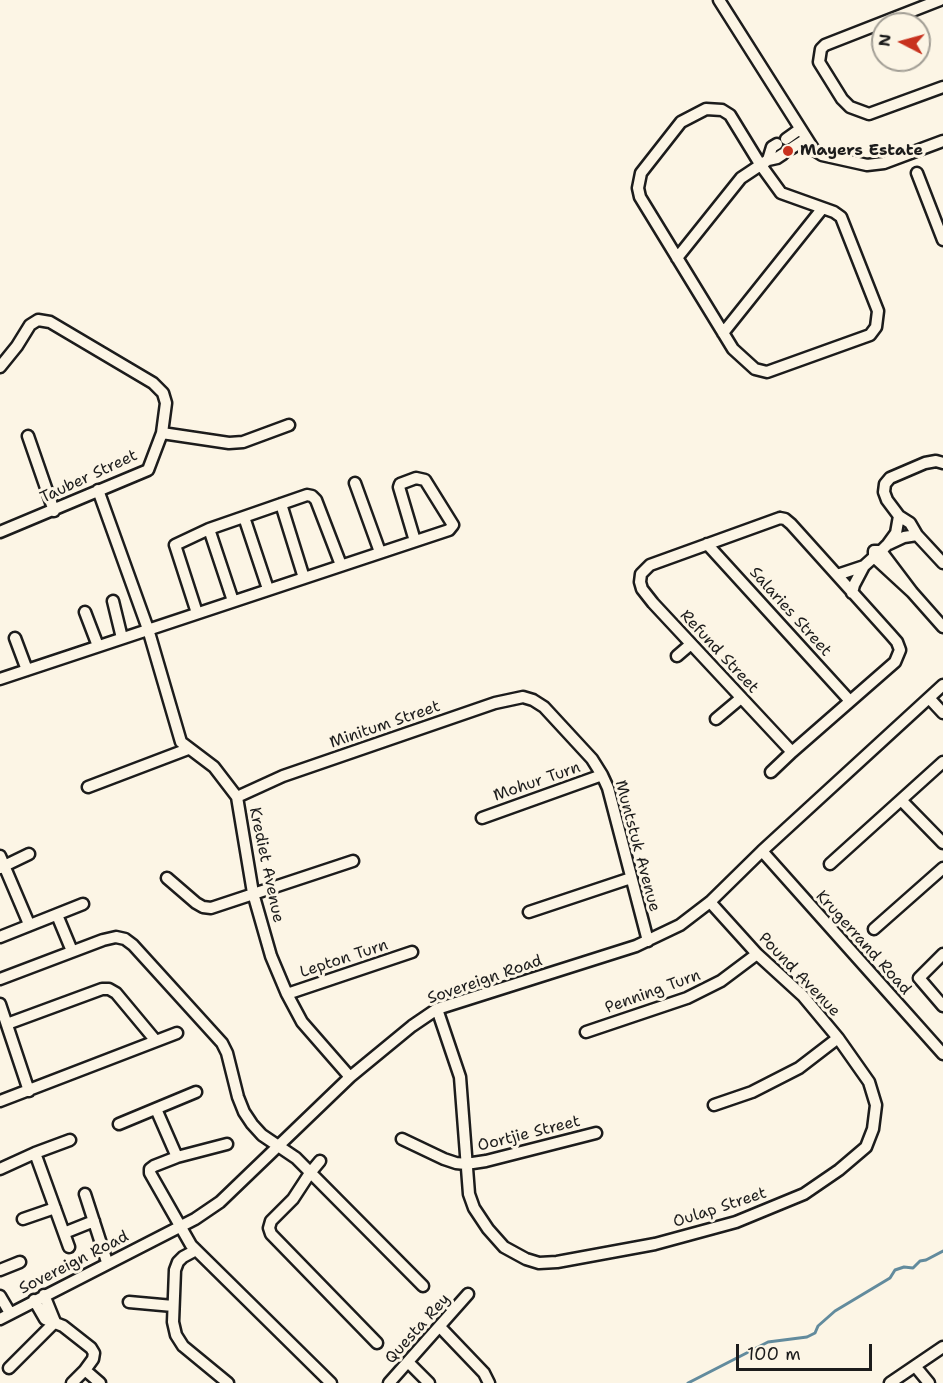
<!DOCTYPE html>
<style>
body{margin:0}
#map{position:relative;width:943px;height:1383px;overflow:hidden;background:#fcf5e5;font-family:"Shantell Sans",sans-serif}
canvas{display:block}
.north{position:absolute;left:871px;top:12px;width:60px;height:60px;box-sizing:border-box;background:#fcf5e5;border:2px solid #a29e95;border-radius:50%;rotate:276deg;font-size:16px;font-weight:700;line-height:24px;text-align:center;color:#1c1c1c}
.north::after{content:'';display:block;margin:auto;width:21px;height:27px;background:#c8321e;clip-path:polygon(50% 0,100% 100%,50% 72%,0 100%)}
.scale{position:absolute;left:736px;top:1344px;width:136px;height:27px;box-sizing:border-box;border:3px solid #1c1c1c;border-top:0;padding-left:8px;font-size:18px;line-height:21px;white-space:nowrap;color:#1c1c1c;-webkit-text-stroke:4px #fcf5e5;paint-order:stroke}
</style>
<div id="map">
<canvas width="943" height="1383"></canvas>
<div class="north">N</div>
<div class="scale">100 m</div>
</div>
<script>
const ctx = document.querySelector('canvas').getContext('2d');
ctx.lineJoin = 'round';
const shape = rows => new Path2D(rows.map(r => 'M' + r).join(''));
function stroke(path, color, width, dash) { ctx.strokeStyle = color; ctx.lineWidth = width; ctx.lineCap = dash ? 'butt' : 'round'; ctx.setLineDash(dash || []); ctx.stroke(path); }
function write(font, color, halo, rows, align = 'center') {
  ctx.font = font + ' "Shantell Sans",sans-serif'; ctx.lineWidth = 6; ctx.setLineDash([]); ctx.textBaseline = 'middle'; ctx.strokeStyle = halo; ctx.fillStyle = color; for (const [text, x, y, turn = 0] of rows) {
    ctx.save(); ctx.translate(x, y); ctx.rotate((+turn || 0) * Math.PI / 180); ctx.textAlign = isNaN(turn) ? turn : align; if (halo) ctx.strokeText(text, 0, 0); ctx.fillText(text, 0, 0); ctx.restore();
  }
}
stroke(shape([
 [688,1383,768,1342,807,1337,815,1333,818,1326,835,1311,890,1278,895,1270,904,1267,913,1268,920,1261,926,1260,943,1251]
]), '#628b9d', 3);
const minor = shape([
 [719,0,814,150,822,155,867,165,884,163,943,141],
 [940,0,825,45,821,49,819,62,842,99,850,107,869,114,943,87],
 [706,109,722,110,730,115,760,164,781,193,834,212,841,217,878,311,876,327,870,335,767,372,755,369,733,349,640,197,638,188,641,173,681,122,706,109],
 [786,139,800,129],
 [792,148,806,139],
 [768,160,772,147,777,144],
 [917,173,943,240],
 [677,258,741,178,768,160,777,158,783,154],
 [723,333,822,209],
 [0,367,17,346,30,325,38,320,50,322,153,383,163,393,166,403,162,433,148,470,0,532],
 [162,433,229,443,243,442,289,425],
 [28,436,54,511],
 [943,463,936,461,925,463,890,478,885,484,884,492,887,500,899,516,910,523,917,535,943,563],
 [355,483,380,552],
 [98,490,148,629,181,742,214,767,237,797,253,893,271,956,287,994,302,1022,350,1077],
 [281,504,304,578],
 [244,517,268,589],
 [780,518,785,519,791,524,890,634,897,642,900,650,895,662,792,752,653,603,642,589,640,582,641,574,650,565,780,518],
 [209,529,233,601],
 [707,544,850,701],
 [889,544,904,537,917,535],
 [881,551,888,544,896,533,899,516],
 [837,575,864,566,874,557],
 [912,592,874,557,874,551,881,551,912,592,943,627],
 [852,593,854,585,864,566],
 [113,601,122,638],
 [85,612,98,646],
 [197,613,175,545,209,529,307,495,312,496,316,500,341,565],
 [15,638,27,670],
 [677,656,691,644],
 [0,679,449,530,453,525,425,480,416,478,400,484,399,487,415,541],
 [929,698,943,713],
 [716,719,741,698],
 [771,772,792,752],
 [88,787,188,749],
 [237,797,283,776,495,703,523,697,533,700,544,707,592,759,602,775,608,788,648,941],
 [901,800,943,843],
 [482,818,602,775],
 [762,851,943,1054],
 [0,856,29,924],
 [830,864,943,762],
 [0,868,29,854],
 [167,878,196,903,203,907,211,908,353,861],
 [529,912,631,878],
 [57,915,72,951],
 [874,929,943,868],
 [0,937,83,904],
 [943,954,919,978,943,1006],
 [0,979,103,940,116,937,125,939,133,945,222,1043,227,1053,238,1097,244,1112,252,1124,262,1135,296,1158,423,1286],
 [287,994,412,952],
 [0,1004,29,1091],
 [437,1009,460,1077,469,1194,474,1208,488,1229,504,1247,526,1259,539,1263,557,1262,655,1244,736,1222,804,1194,839,1170,866,1147,873,1129,876,1105,869,1082,838,1038,803,996,757,954,710,902],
 [7,1024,102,989,109,989,116,993,156,1041],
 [586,1032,687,998,721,981,757,954],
 [0,1101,177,1033],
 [714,1105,752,1092,799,1068,838,1038],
 [156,1109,177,1157],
 [119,1124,196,1092],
 [402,1139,444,1159,456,1163,466,1164,486,1161,596,1133],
 [227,1144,177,1157,154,1166,150,1169,150,1173,191,1245,331,1383],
 [35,1153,69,1247],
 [320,1161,310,1173,293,1199,271,1221,269,1228,271,1234,377,1343],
 [0,1169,35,1153,70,1140],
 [85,1194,107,1262],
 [23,1219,55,1208],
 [64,1233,94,1221],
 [196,1250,183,1257,178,1262,175,1270,173,1322,176,1335,183,1346,228,1383],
 [0,1270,20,1262],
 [44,1295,55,1322],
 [0,1296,10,1313],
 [34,1300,45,1319,63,1326,91,1348,94,1353,93,1359,85,1370,100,1383],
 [129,1302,173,1306],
 [0,1319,195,1219,220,1202,350,1077,412,1026,437,1009,636,946,680,925,710,902,762,851,943,685],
 [440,1327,484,1373,489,1383],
 [408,1362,429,1383],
 [915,1366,929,1383],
 [9,1368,55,1322],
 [72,1383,85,1370],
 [389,1383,468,1294],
 [890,1383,943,1347]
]);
stroke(minor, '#1c1c1c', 15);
stroke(minor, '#fcf5e5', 10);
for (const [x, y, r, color] of [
 [788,151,6,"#c8321e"]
]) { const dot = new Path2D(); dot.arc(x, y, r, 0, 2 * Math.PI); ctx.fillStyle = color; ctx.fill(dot); stroke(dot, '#fcf5e5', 2); }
write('bold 16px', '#1c1c1c', '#fcf5e5', [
 ["Mayers Estate",800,151]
], 'left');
write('16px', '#1c1c1c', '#fcf5e5', [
 ["Tauber Street",89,477,-25],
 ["Salaries Street",790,612,48],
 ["Refund Street",719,652,47],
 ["Minitum Street",385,725,-19],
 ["Mohur Turn",537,782,-19],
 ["Muntstuk Avenue",637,846,75],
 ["Krediet Avenue",266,865,78],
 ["Krugerrand Road",863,943,48],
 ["Lepton Turn",344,959,-18],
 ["Pound Avenue",799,975,46],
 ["Sovereign Road",485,980,-19],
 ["Penning Turn",653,992,-20],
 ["Oortjie Street",529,1134,-14],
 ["Oulap Street",720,1208,-18],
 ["Sovereign Road",74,1263,-27],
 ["Questa Rey",418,1329,-48]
]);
</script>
